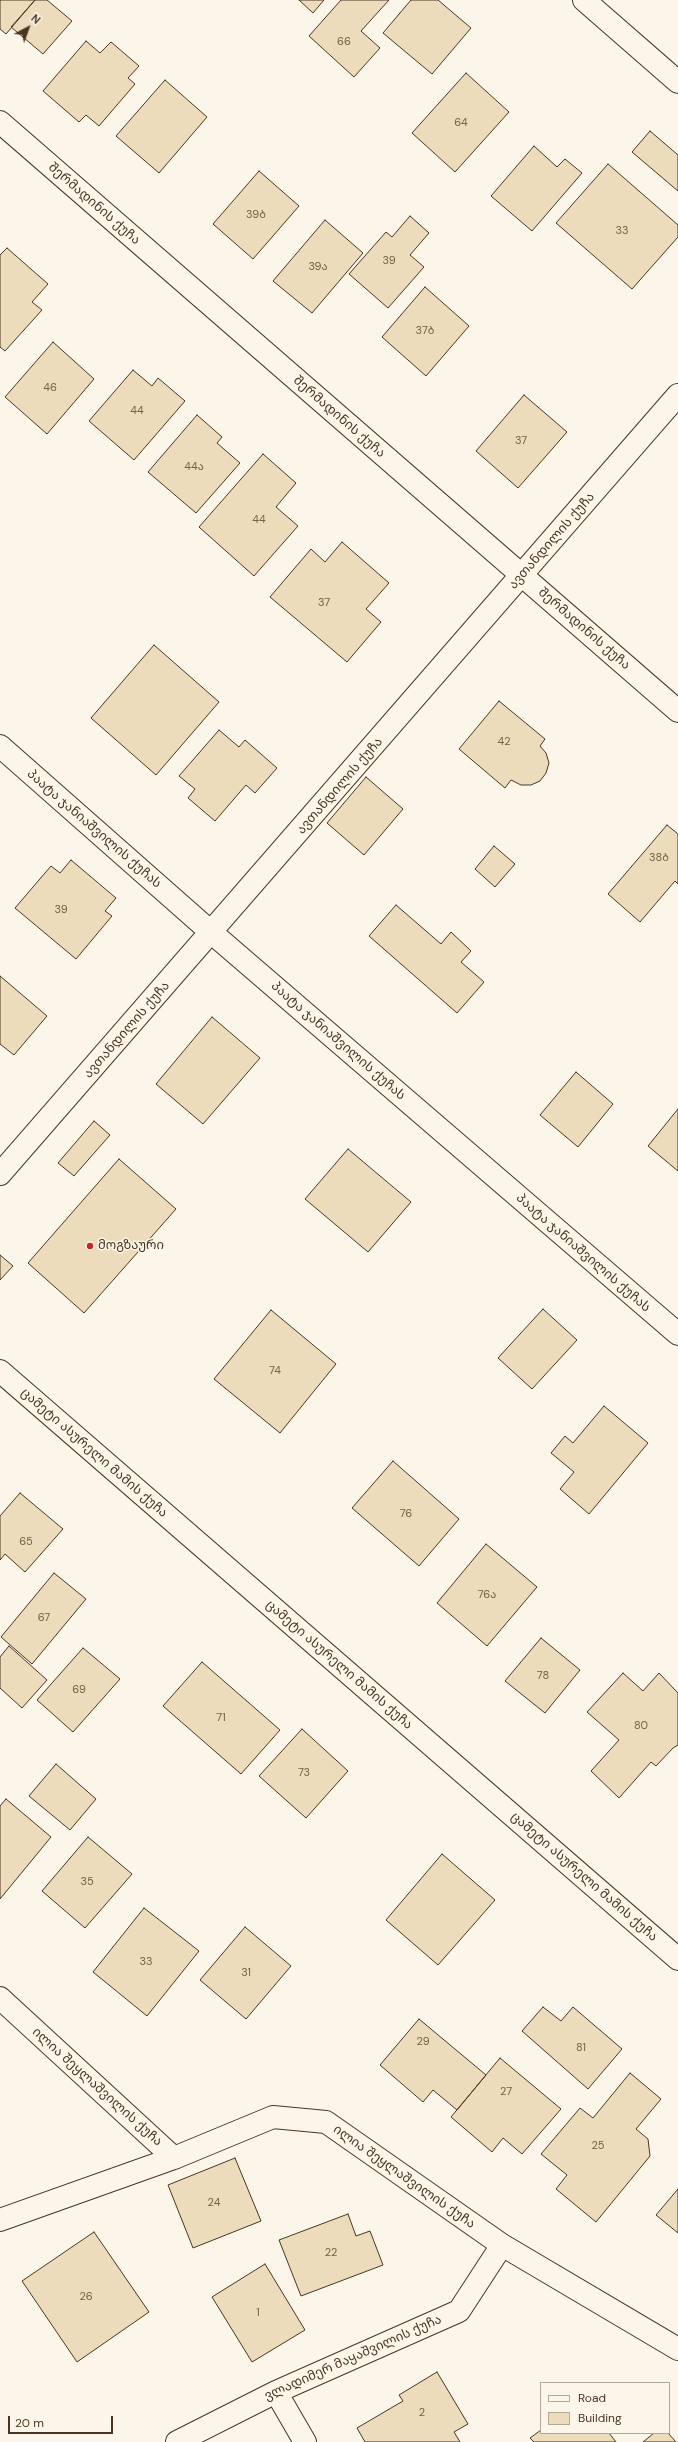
<!DOCTYPE html>
<meta charset="utf-8">
<style>
body{margin:0}
#map{position:relative;width:678px;height:2442px;overflow:hidden;background:#fbf6e9;font-family:"DM Sans",sans-serif}
canvas{display:block}
.legend{position:absolute;left:540px;top:2382px;width:130px;height:52px;box-sizing:border-box;background:#fbf6e9;border:1px solid #b4a999;margin:0;padding:5px 7px;list-style:none;font-size:12px;color:#4a3520}
.legend li{display:flex;align-items:center;gap:8px;height:20px}
.legend b{width:20px;border:1px solid #b4a999}
.north{position:absolute;left:8px;top:8px;width:40px;height:40px;-webkit-text-stroke:3px #fbf6e9;paint-order:stroke;rotate:41deg;font-size:11px;font-weight:700;line-height:16px;text-align:center;color:#4a3520}
.north::after{content:'';display:block;margin:auto;width:14px;height:18px;background:#4a3520;clip-path:polygon(50% 0,100% 100%,50% 72%,0 100%)}
.scale{position:absolute;left:8px;top:2416px;width:105px;height:18px;box-sizing:border-box;border:2px solid #4a3520;border-top:0;padding-left:5px;font-size:12px;line-height:14px;white-space:nowrap;color:#4a3520;-webkit-text-stroke:3px #fbf6e9;paint-order:stroke}
</style>
<div id="map">
<canvas width="678" height="2442"></canvas>
<ul class="legend">
<li><b style="height:5px;background:#fbf6e9"></b>Road</li>
<li><b style="height:11px;background:#ecdcbc"></b>Building</li>
</ul>
<div class="north">N</div>
<div class="scale">20 m</div>
</div>
<script>
const ctx = document.querySelector('canvas').getContext('2d');
ctx.lineJoin = 'round';
function fill(path, color) { ctx.fillStyle = color; ctx.fill(path, 'evenodd'); }
const shape = rows => new Path2D(rows.map(r => 'M' + r).join(''));
function stroke(path, color, width, dash) { ctx.strokeStyle = color; ctx.lineWidth = width; ctx.lineCap = dash ? 'butt' : 'round'; ctx.setLineDash(dash || []); ctx.stroke(path); }
function write(font, color, halo, rows, align = 'center') {
  ctx.font = font + ' "DM Sans","Noto Sans Georgian",sans-serif'; ctx.lineWidth = 3; ctx.setLineDash([]); ctx.textBaseline = 'middle'; ctx.strokeStyle = halo; ctx.fillStyle = color; for (const [text, x, y, turn = 0] of rows) {
    ctx.save(); ctx.translate(x, y); ctx.rotate((+turn || 0) * Math.PI / 180); ctx.textAlign = isNaN(turn) ? turn : align; if (halo) ctx.strokeText(text, 0, 0); ctx.fillText(text, 0, 0); ctx.restore();
  }
}
const building = shape([
 [0,0,35,0,6,34,0,29,0,0],
 [35,0,47,0,72,21,43,54,11,27,35,0],
 [299,0,324,0,313,13,299,0],
 [341,0,389,0,361,31,380,48,354,77,309,36,341,0],
 [411,0,438,0,471,28,432,74,383,33,411,0],
 [86,41,100,53,111,42,139,66,128,78,135,84,99,126,86,115,79,122,43,91,86,41],
 [466,73,509,112,455,172,412,133,466,73],
 [165,80,207,117,159,173,116,136,165,80],
 [650,131,678,155,678,191,632,152,650,131],
 [534,146,557,167,565,159,582,173,532,231,491,196,534,146],
 [608,164,678,225,678,237,632,289,556,223,608,164],
 [259,171,299,206,253,259,213,224,259,171],
 [410,216,429,233,410,255,424,267,388,308,349,274,386,232,392,237,410,216],
 [325,220,363,253,312,313,273,281,325,220],
 [7,248,48,284,32,302,42,310,5,351,0,347,0,255,7,248],
 [425,287,469,326,426,376,382,337,425,287],
 [53,342,94,379,47,434,5,397,53,342],
 [133,370,152,386,158,378,185,401,134,460,89,421,133,370],
 [524,395,567,432,518,488,476,451,524,395],
 [197,415,222,437,217,443,240,463,196,513,148,472,197,415],
 [263,454,296,483,276,507,298,526,254,576,199,527,263,454],
 [342,542,389,583,366,609,381,622,347,662,270,597,311,549,325,562,342,542],
 [154,645,219,702,156,775,91,718,154,645],
 [499,701,545,739,540,746,546,753,549,763,546,773,540,781,531,785,521,785,511,780,505,788,459,749,499,701],
 [219,730,239,747,245,740,277,768,255,793,246,785,215,821,188,798,195,789,179,776,219,730],
 [366,777,403,809,364,855,327,823,366,777],
 [667,825,678,834,678,884,675,881,640,922,608,894,667,825],
 [494,846,515,864,495,887,475,869,494,846],
 [71,860,116,898,105,911,112,916,76,959,15,908,51,866,60,873,71,860],
 [396,905,441,944,451,932,471,951,461,962,484,982,457,1013,369,936,396,905],
 [0,976,47,1016,14,1055,0,1044,0,976],
 [212,1017,260,1058,203,1124,156,1084,212,1017],
 [576,1072,613,1104,578,1147,540,1115,576,1072],
 [678,1109,678,1171,648,1146,678,1109],
 [94,1121,110,1135,74,1176,58,1163,94,1121],
 [348,1149,411,1202,368,1252,305,1199,348,1149],
 [119,1159,176,1209,84,1313,28,1263,119,1159],
 [0,1255,13,1266,0,1280,0,1255],
 [543,1309,577,1340,532,1389,498,1358,543,1309],
 [271,1310,336,1364,280,1433,214,1379,271,1310],
 [604,1406,648,1443,589,1514,560,1489,574,1472,551,1453,565,1436,573,1443,604,1406],
 [393,1461,459,1519,419,1566,352,1508,393,1461],
 [20,1493,63,1529,25,1572,5,1554,0,1560,0,1516,20,1493],
 [486,1544,537,1587,487,1646,437,1603,486,1544],
 [54,1573,86,1599,32,1664,1,1637,54,1573],
 [541,1638,580,1670,545,1713,505,1681,541,1638],
 [9,1646,47,1680,22,1708,0,1688,0,1657,9,1646],
 [83,1648,120,1679,73,1732,37,1700,83,1648],
 [202,1662,280,1730,241,1774,163,1706,202,1662],
 [623,1673,643,1691,659,1673,678,1693,678,1745,673,1748,656,1766,651,1762,619,1798,591,1771,619,1740,587,1712,623,1673],
 [302,1729,348,1771,306,1818,259,1776,302,1729],
 [56,1764,96,1799,70,1830,29,1796,56,1764],
 [6,1799,51,1837,0,1899,0,1806,6,1799],
 [88,1837,132,1874,85,1928,42,1891,88,1837],
 [442,1854,495,1900,438,1965,386,1920,442,1854],
 [144,1908,199,1951,147,2016,93,1972,144,1908],
 [245,1927,291,1966,246,2019,200,1980,245,1927],
 [543,2007,561,2021,573,2007,622,2049,588,2089,522,2031,543,2007],
 [419,2019,486,2075,457,2110,433,2090,423,2102,380,2065,419,2019],
 [500,2058,561,2109,522,2154,503,2138,492,2152,451,2117,500,2058],
 [630,2073,661,2099,636,2129,648,2139,650,2156,596,2222,556,2189,567,2175,541,2154,580,2108,593,2118,630,2073],
 [235,2158,261,2221,193,2248,168,2185,235,2158],
 [678,2189,678,2233,656,2215,678,2189],
 [348,2214,356,2236,370,2231,383,2265,301,2296,279,2240,348,2214],
 [94,2232,149,2312,77,2362,22,2281,94,2232],
 [265,2264,305,2330,252,2362,212,2297,265,2264],
 [437,2372,468,2424,454,2432,460,2442,365,2442,357,2428,403,2401,399,2395,437,2372],
 [541,2430,541,2433,609,2433,616,2442,534,2442,530,2438,541,2430],
 [654,2433,668,2433,676,2442,643,2442,654,2433]
]);
fill(building, '#ecdcbc');
stroke(building, '#4a3520', 1);
const minor = shape([
 [584,0,678,82],
 [0,122,678,711],
 [0,746,212,933,678,1334],
 [0,1174,678,395],
 [0,1371,678,1959],
 [0,1998,174,2158,273,2117,326,2122,502,2245,678,2349],
 [0,2220,174,2158],
 [276,2392,305,2442],
 [177,2442,276,2392,459,2311,502,2245]
]);
stroke(minor, '#4a3520', 24);
stroke(minor, '#fbf6e9', 22);
for (const [x, y, r, color] of [
 [90,1246,4,"#c62828"]
]) { const dot = new Path2D(); dot.arc(x, y, r, 0, 2 * Math.PI); ctx.fillStyle = color; ctx.fill(dot); stroke(dot, '#fbf6e9', 1.5); }
write('11px', '#725f47', null, [
 ["66",344,42],
 ["64",461,123],
 ["39ბ",256,215],
 ["33",622,231],
 ["39",389,261],
 ["39ა",318,267],
 ["37ბ",425,331],
 ["46",50,388],
 ["44",137,411],
 ["37",521,441],
 ["44ა",194,467],
 ["44",259,520],
 ["37",324,603],
 ["42",504,742],
 ["38ბ",659,858],
 ["39",61,910],
 ["74",275,1371],
 ["76",406,1514],
 ["65",26,1542],
 ["76ა",487,1595],
 ["67",44,1618],
 ["78",543,1676],
 ["69",79,1690],
 ["71",221,1718],
 ["80",641,1726],
 ["73",304,1773],
 ["35",87,1882],
 ["33",146,1962],
 ["31",246,1973],
 ["29",423,2042],
 ["81",581,2048],
 ["27",506,2092],
 ["25",598,2146],
 ["24",214,2203],
 ["22",331,2253],
 ["26",86,2297],
 ["1",258,2313],
 ["2",422,2413]
]);
write('13px', '#4a3520', '#fbf6e9', [
 ["შერმადინის ქუჩა",94,204,41],
 ["შერმადინის ქუჩა",339,417,41],
 ["ავთანდილის ქუჩა",552,541,-49],
 ["შერმადინის ქუჩა",584,629,41],
 ["ავთანდილის ქუჩა",340,786,-49],
 ["პაატა ჯანიაშვილის ქუჩას",94,829,41],
 ["ავთანდილის ქუჩა",127,1030,-49],
 ["პაატა ჯანიაშვილის ქუჩას",338,1041,41],
 ["პაატა ჯანიაშვილის ქუჩას",583,1253,41],
 ["ცამეტი ასურელი მამის ქუჩა",94,1453,41],
 ["ცამეტი ასურელი მამის ქუჩა",339,1665,41],
 ["ცამეტი ასურელი მამის ქუჩა",584,1877,41],
 ["ილია შეყლაშვილის ქუჩა",97,2087,42],
 ["ილია შეყლაშვილის ქუჩა",404,2177,35],
 ["ვლადიმერ მაყაშვილის ქუჩა",353,2358,-24]
]);
write('13px', '#4a3520', '#fbf6e9', [
 ["მოგზაური",98,1246]
], 'left');
</script>
